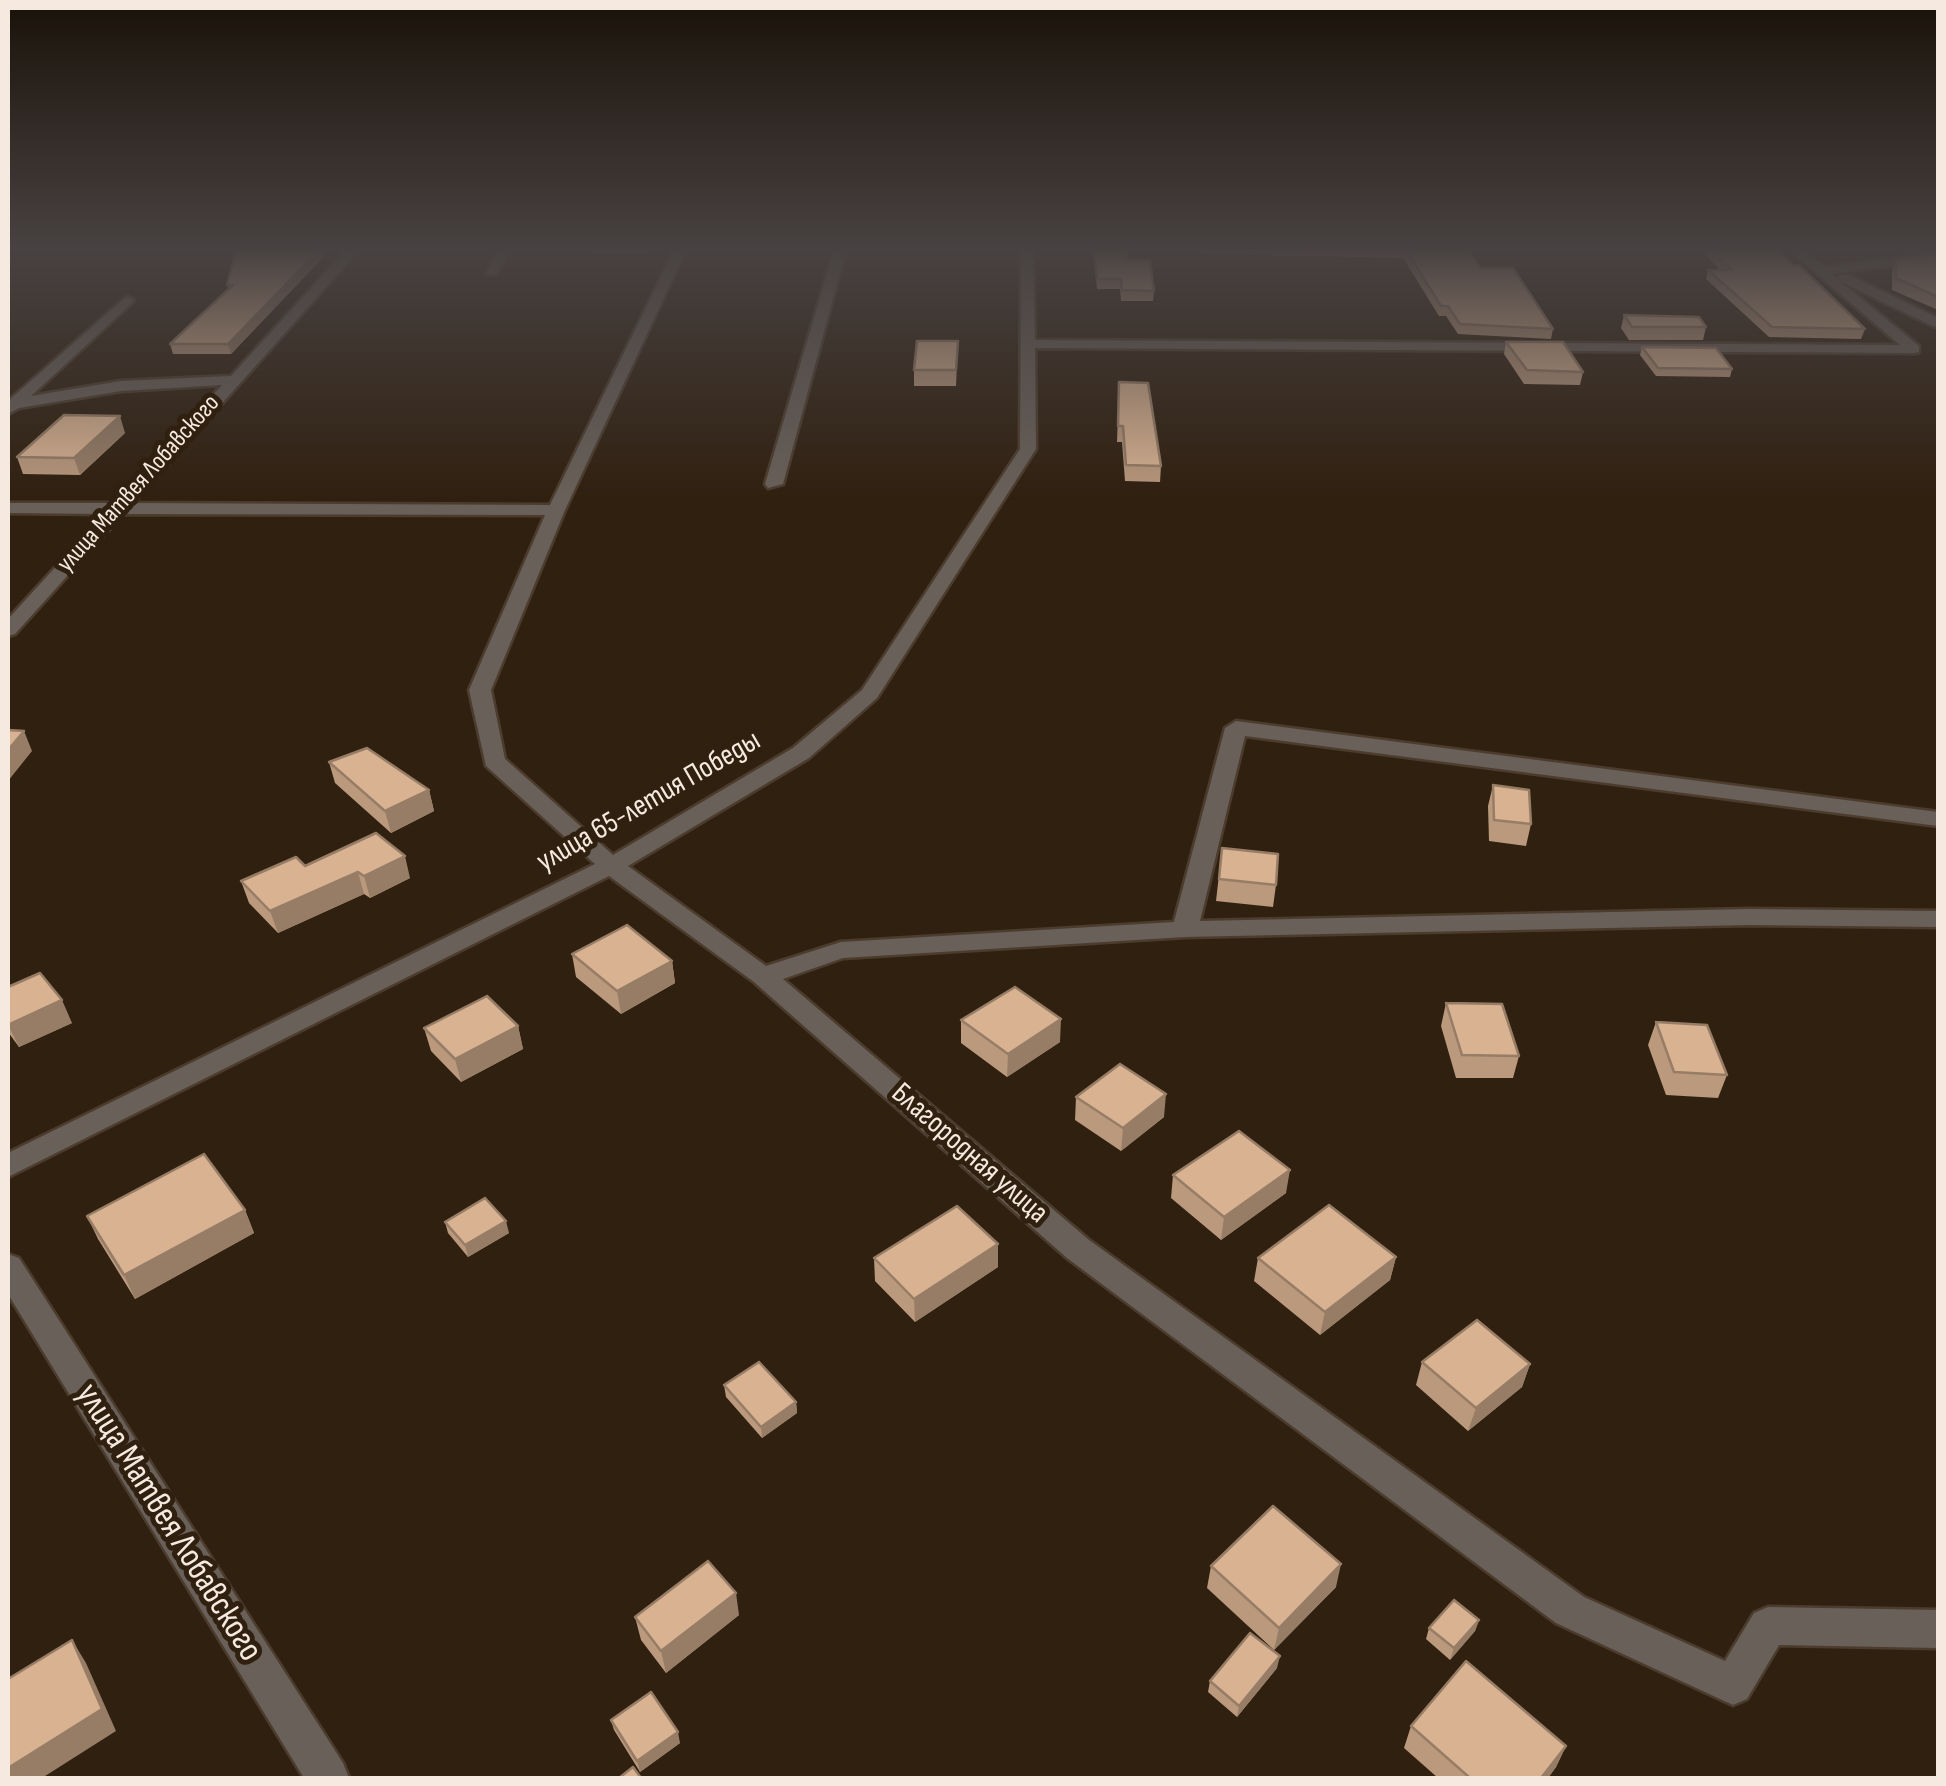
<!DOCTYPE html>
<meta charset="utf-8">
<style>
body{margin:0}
#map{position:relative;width:1946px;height:1786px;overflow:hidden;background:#302010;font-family:"Sofia Sans Condensed",sans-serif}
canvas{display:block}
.frame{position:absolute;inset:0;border:10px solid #f6eae0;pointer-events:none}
</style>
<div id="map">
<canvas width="1946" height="1786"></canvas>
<div class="frame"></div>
</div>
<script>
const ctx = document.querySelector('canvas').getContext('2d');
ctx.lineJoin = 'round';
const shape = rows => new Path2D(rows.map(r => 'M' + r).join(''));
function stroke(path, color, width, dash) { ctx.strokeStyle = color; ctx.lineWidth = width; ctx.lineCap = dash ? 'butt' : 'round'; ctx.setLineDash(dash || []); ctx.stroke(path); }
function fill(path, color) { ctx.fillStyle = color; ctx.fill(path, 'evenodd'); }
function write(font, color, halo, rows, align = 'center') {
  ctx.font = font + ' "Sofia Sans Condensed",sans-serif'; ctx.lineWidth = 10; ctx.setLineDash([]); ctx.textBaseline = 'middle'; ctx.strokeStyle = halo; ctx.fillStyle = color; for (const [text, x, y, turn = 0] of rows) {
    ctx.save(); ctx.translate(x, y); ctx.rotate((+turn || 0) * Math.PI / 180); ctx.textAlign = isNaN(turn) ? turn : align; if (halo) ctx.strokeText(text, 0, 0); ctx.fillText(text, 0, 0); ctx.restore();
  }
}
const street = shape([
 [346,250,359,250,133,503,550,505,674,250,686,250,565,510,491,690,505,759,613,855,793,748,862,690,1020,449,1021,250,1033,250,1035,340,1900,345,1789,250,1803,250,1824,267,1938,252,1938,260,1831,274,1838,279,1839,275,1849,275,1938,318,1938,327,1933,326,1841,282,1919,346,1919,352,1914,353,1035,348,1036,449,877,698,809,758,628,866,766,966,841,942,1174,922,1225,728,1236,721,1938,812,1938,826,1245,736,1200,921,1749,909,1938,911,1938,927,1749,925,1185,937,843,958,783,979,1089,1240,1584,1597,1725,1661,1754,1613,1768,1607,1938,1610,1938,1648,1779,1645,1747,1699,1733,1705,1556,1623,1067,1258,754,982,609,876,8,1177,8,1153,595,864,486,766,469,690,545,515,123,514,15,634,8,636,8,619,104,514,8,513,8,503,114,503,222,385,121,391,19,408,8,414,8,401,127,296,134,300,132,303,31,396,121,381,231,376,346,250],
 [499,250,511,250,496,274,486,274,499,250],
 [834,250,846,250,783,484,768,488,765,484,834,250],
 [8,1254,19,1258,343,1763,349,1778,304,1778,8,1294,8,1254]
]);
stroke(street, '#4c3c2d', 5);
fill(street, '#696059');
fill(shape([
 [236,250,330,250,231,354,173,354,170,344,229,289,227,285],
 [593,250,649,250,649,253,594,254],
 [1093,250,1126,250,1127,260,1154,291,1153,301,1121,301,1120,289,1097,289],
 [1197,250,1468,250,1481,268,1553,329,1551,339,1458,334,1446,316,1439,316,1403,258,1206,254],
 [1703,250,1778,250,1865,329,1861,339,1769,337,1706,279,1708,270,1720,270,1703,252],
 [1938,255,1938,310,1892,290,1892,271,1896,259],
 [1624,315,1706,327,1703,340,1629,340,1621,328],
 [958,341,956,386,914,386,914,370],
 [1506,342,1583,372,1580,385,1524,384,1504,354],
 [1642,347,1732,369,1730,377,1656,376,1640,355],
 [1119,382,1161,466,1160,482,1125,481,1122,442,1117,442],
 [125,433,80,475,23,474,17,457],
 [329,762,429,790,434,811,391,833,335,783],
 [1493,785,1531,824,1526,846,1489,841,1488,806],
 [1222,848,1276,885,1273,907,1216,901],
 [305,866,410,878,370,898,364,894,278,933,249,903,241,881],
 [572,954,672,961,675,983,621,1014,576,977],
 [8,987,72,1023,19,1047,8,1032],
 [1446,1003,1519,1056,1513,1078,1456,1078,1441,1026],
 [961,1020,1060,1042,1007,1077,961,1043],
 [1656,1022,1727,1075,1718,1098,1666,1095,1648,1045],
 [518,1026,523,1049,461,1082,431,1051,424,1028],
 [1076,1097,1164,1117,1121,1151,1075,1120],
 [1173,1175,1286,1193,1221,1240,1171,1198],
 [245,1210,254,1233,135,1299,98,1239,87,1216],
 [445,1222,509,1233,468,1257,448,1233],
 [1396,1257,1390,1280,1320,1335,1254,1281,1258,1258],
 [874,1258,998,1267,915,1322,875,1281],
 [1422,1362,1530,1364,1522,1387,1468,1431,1416,1385],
 [724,1385,796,1402,797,1413,762,1438,726,1397],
 [1211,1566,1336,1587,1274,1650,1207,1588],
 [739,1615,666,1673,641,1640,635,1617],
 [1479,1620,1475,1631,1450,1660,1426,1639,1429,1628],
 [1277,1668,1237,1717,1208,1692,1210,1681],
 [611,1720,680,1743,640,1772,614,1730],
 [1411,1726,1566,1746,1556,1767,1548,1778,1438,1778,1404,1748]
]), '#ba997d');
fill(shape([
 [319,250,330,250,231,354,228,344],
 [120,416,125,433,80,475,74,458],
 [24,731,32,751,8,781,8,750],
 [429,790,434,811,391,833,385,811],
 [405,856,410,878,370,898,364,876],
 [358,872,364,894,278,933,270,911],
 [672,961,675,983,621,1014,617,991],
 [62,1000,72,1023,19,1047,8,1025],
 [1061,1019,1060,1042,1007,1077,1008,1054],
 [518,1026,523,1049,461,1082,455,1059],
 [1166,1094,1164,1117,1121,1151,1123,1128],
 [1290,1170,1286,1193,1221,1240,1224,1217],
 [245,1210,254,1233,135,1299,124,1275],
 [506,1221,509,1233,468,1257,465,1245],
 [998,1244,998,1267,915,1322,914,1299],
 [1396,1257,1390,1280,1320,1335,1325,1312],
 [1530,1364,1522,1387,1468,1431,1476,1408],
 [796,1402,797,1413,762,1438,761,1427],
 [1341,1564,1336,1587,1274,1650,1279,1628],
 [736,1593,739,1615,666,1673,661,1651],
 [1479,1620,1475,1631,1450,1660,1454,1648],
 [72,1640,86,1663,116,1731,42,1778,8,1778,8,1768],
 [1280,1656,1277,1668,1237,1717,1239,1706],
 [678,1732,680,1743,640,1772,637,1761],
 [1566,1746,1556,1767,1548,1778,1541,1778]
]), '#977d66');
const building = shape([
 [236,250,319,250,228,344,170,344,233,285,227,285,236,250],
 [1094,250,1126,250,1127,260,1150,260,1154,291,1122,290,1121,279,1097,279,1094,250],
 [1406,250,1468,250,1481,268,1513,268,1553,329,1460,324,1448,306,1441,306,1406,250],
 [1713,250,1778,250,1793,265,1799,265,1865,329,1772,327,1708,270,1732,270,1713,250],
 [1938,255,1938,297,1896,278,1896,259,1938,255],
 [1624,315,1699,317,1706,327,1632,327,1624,315],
 [917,341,958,341,956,370,914,370,917,341],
 [1506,342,1563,342,1583,372,1527,370,1506,342],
 [1642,347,1716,348,1732,369,1658,368,1642,347],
 [1119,382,1148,383,1161,466,1126,465,1123,426,1118,426,1119,382],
 [64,415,120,416,74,458,17,457,64,415],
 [8,730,24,731,8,750,8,730],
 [367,748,429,790,385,811,329,762,367,748],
 [1493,785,1529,790,1531,824,1494,820,1493,785],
 [376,833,405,856,364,876,358,872,270,911,241,881,296,857,305,866,376,833],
 [1222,848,1278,854,1276,885,1219,879,1222,848],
 [627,925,672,961,617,991,572,954,627,925],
 [40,973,62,1000,8,1025,8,987,40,973],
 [1015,987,1061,1019,1008,1054,961,1020,1015,987],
 [487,996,518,1026,455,1059,424,1028,487,996],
 [1446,1003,1502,1004,1519,1056,1462,1055,1446,1003],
 [1656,1022,1707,1025,1727,1075,1674,1072,1656,1022],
 [1120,1064,1166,1094,1123,1128,1076,1097,1120,1064],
 [1239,1131,1290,1170,1224,1217,1173,1175,1239,1131],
 [204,1154,245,1210,124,1275,87,1216,204,1154],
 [485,1198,506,1221,465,1245,445,1222,485,1198],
 [1329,1205,1396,1257,1325,1312,1258,1258,1329,1205],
 [957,1206,998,1244,914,1299,874,1258,957,1206],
 [1477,1320,1530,1364,1476,1408,1422,1362,1477,1320],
 [759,1362,796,1402,761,1427,724,1385,759,1362],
 [1273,1506,1341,1564,1279,1628,1211,1566,1273,1506],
 [708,1561,736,1593,661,1651,635,1617,708,1561],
 [1454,1600,1479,1620,1454,1648,1429,1628,1454,1600],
 [1250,1633,1280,1656,1239,1706,1210,1681,1250,1633],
 [72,1640,102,1709,8,1768,8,1679,72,1640],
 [1466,1661,1566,1746,1541,1778,1470,1778,1411,1726,1466,1661],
 [651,1692,678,1732,637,1761,611,1720,651,1692],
 [633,1767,641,1778,619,1778,633,1767]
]);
fill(building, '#d8b291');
stroke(building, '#977d66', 2.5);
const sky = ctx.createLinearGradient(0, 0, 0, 500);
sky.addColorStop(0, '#1a1209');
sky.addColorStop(0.5, '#484242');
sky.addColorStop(1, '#48424200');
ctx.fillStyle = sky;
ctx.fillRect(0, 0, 1946, 500);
write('25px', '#f6eae0', '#302010', [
 ["улица Матвея Лобавского",139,484,-48]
]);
write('30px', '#f6eae0', '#302010', [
 ["улица 65-летия Победы",649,802,-30],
 ["Благородная улица",969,1154,41]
]);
write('35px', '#f6eae0', '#302010', [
 ["улица Матвея Лобавского",168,1523,58]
]);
</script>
